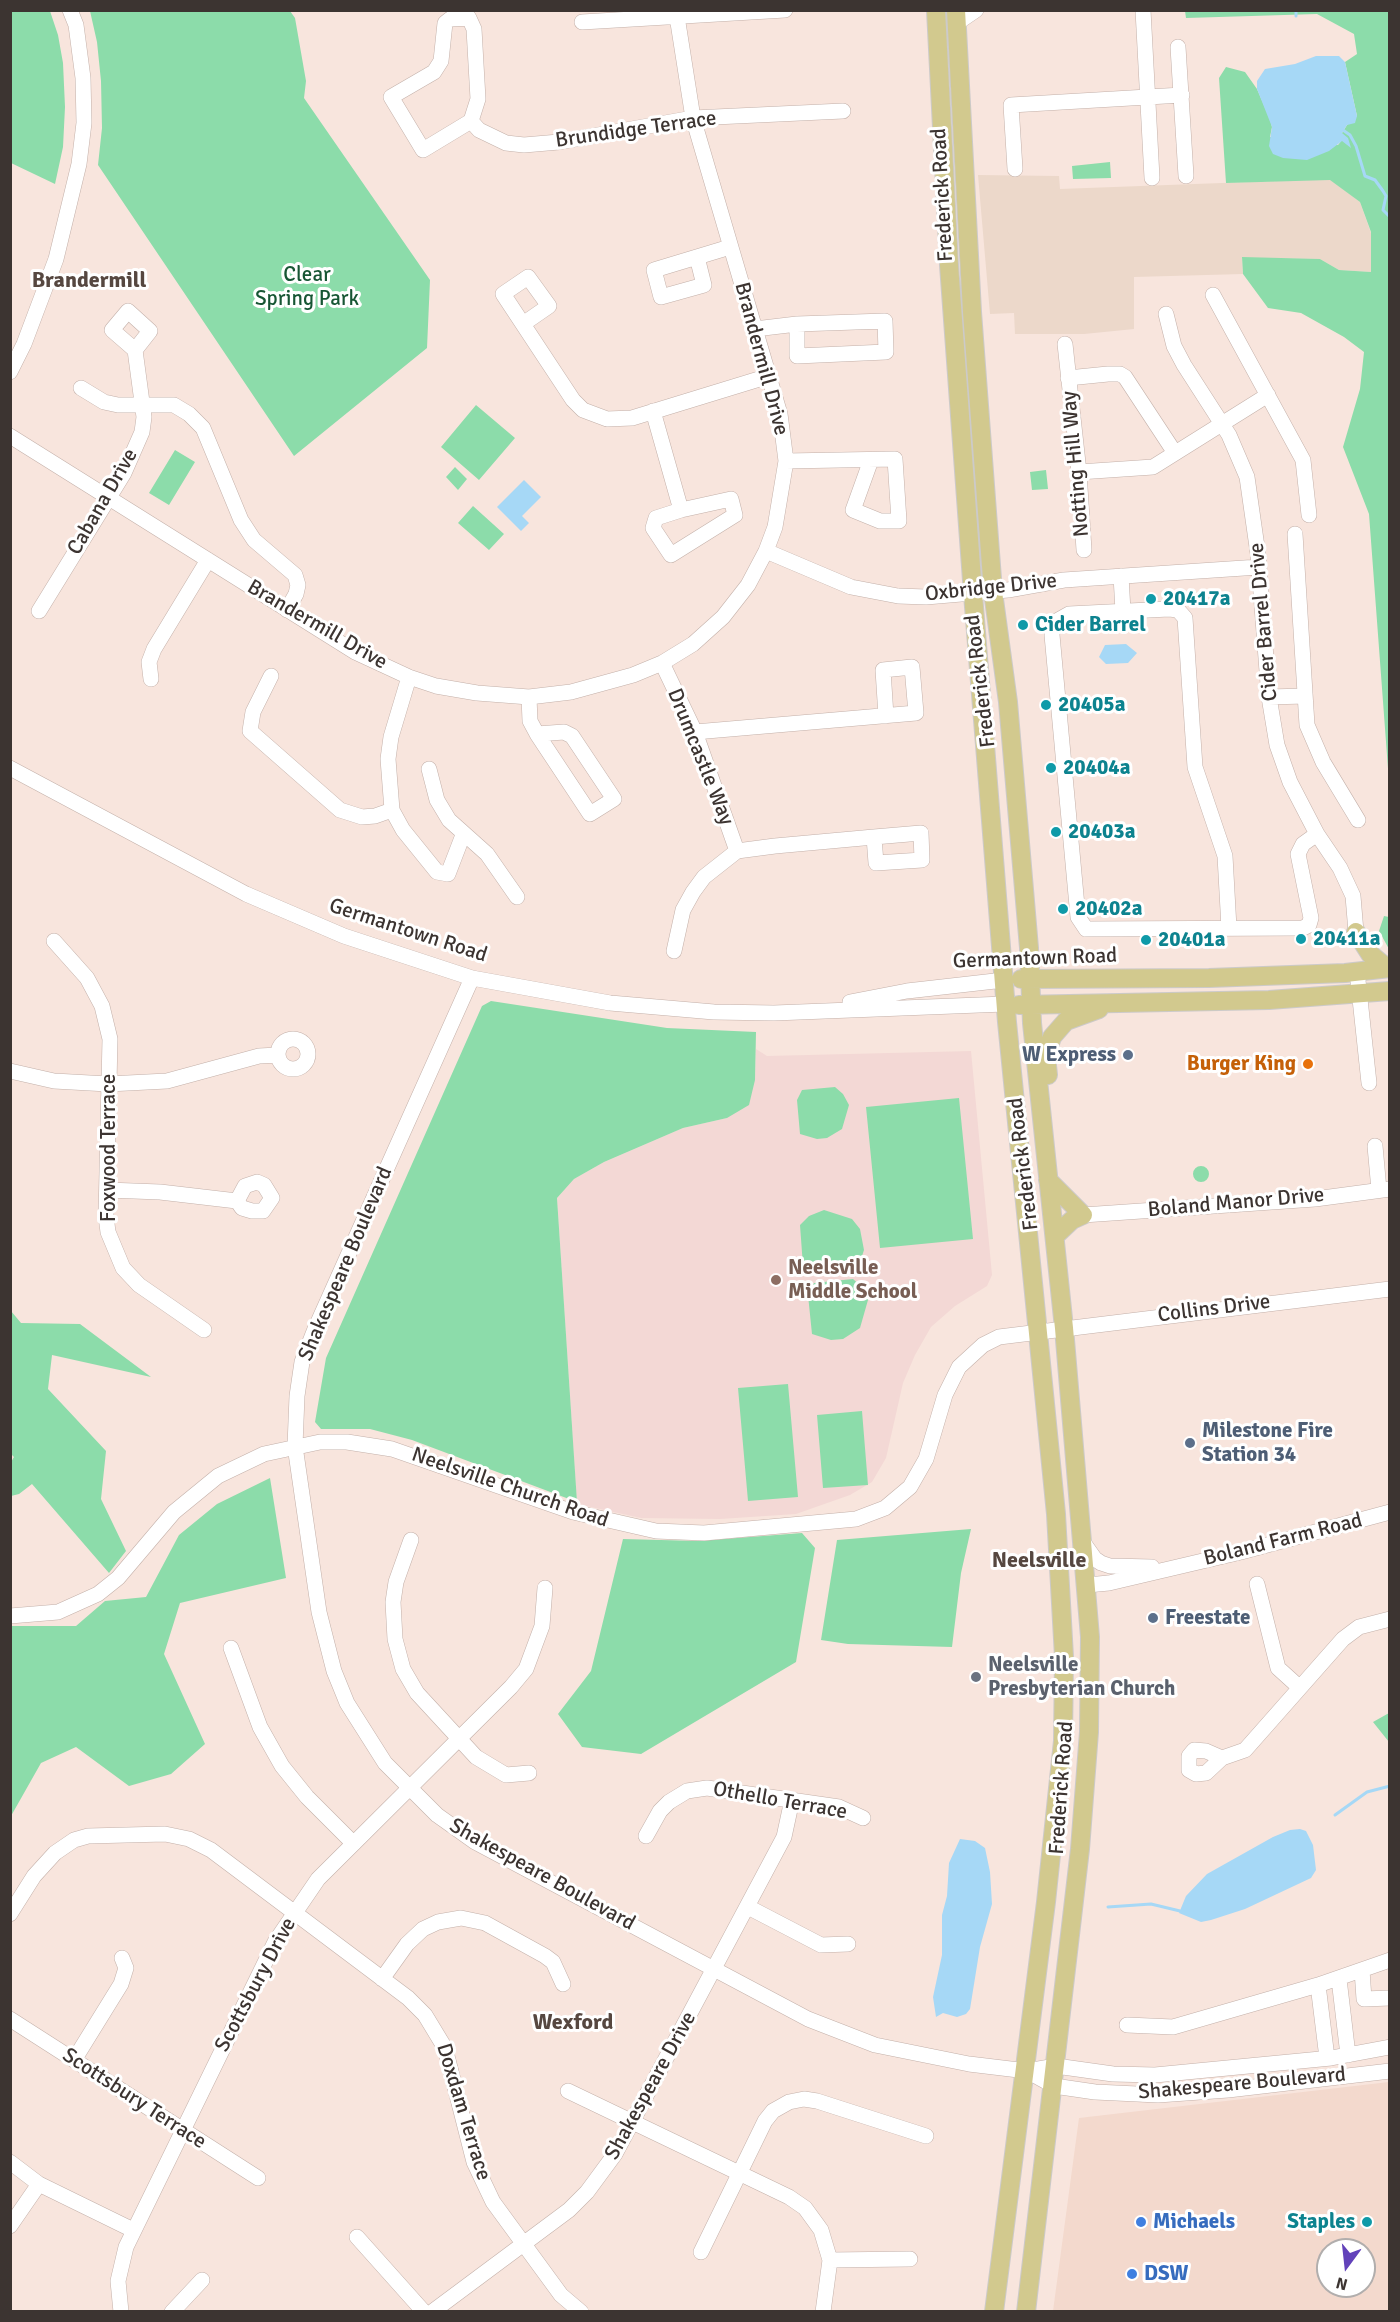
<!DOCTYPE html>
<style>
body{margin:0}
#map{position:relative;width:1400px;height:2322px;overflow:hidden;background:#f8e5dd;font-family:Signika,sans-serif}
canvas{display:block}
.frame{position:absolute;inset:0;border:12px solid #3c3431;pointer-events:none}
.north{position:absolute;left:1316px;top:2238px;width:60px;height:60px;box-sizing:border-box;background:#fff;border:2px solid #b1aead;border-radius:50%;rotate:195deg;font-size:16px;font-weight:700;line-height:24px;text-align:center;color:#3c3431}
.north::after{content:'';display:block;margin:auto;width:21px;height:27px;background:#6242ba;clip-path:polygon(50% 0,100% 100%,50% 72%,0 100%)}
</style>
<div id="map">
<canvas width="1400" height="2322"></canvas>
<div class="frame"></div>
<div class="north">N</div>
</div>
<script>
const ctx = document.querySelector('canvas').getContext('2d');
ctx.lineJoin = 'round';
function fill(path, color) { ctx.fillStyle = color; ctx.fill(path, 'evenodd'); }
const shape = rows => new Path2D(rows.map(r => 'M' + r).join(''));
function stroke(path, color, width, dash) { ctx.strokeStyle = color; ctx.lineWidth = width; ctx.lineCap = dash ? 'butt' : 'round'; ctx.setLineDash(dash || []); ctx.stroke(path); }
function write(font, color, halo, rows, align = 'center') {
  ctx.font = font + ' Signika,sans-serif'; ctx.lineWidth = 6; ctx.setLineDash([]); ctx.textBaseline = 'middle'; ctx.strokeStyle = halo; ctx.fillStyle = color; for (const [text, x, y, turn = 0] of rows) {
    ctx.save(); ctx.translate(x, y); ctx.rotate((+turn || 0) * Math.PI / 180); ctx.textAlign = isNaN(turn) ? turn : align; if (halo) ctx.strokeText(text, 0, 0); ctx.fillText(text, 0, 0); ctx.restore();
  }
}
fill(shape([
 [1389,2082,1389,2311,1053,2311,1079,2118],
 [1328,2250,1364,2250,1364,2286,1328,2286]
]), '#f3d9cd');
fill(shape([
 [978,175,1059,176,1060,189,1330,179,1360,202,1371,233,1371,272,1339,270,1320,259,1242,258,1243,274,1134,277,1134,329,1084,334,1015,334,1014,313,990,314]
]), '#ecd8ca');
fill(shape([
 [756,1049,767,1056,971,1051,992,1275,987,1286,955,1306,931,1327,915,1355,903,1383,886,1458,872,1482,850,1495,796,1514,720,1519,641,1518,577,1504,557,1198,574,1179,604,1162,683,1128,727,1118,755,1080]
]), '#f3d8d5');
fill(shape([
 [10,11,50,11,58,35,63,63,65,107,63,147,55,184,11,163],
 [90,11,290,11,295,18,306,81,304,98,430,280,427,348,294,456,98,165,102,128,101,81,97,42],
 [1185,11,1389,11,1389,782,1369,514,1343,447,1360,389,1364,352,1344,337,1301,313,1268,308,1243,274,1242,257,1320,259,1339,270,1371,272,1371,232,1360,202,1330,180,1226,183,1219,78,1226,67,1245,72,1257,89,1270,119,1272,127,1270,137,1338,145,1342,140,1342,133,1347,125,1357,116,1345,62,1357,54,1354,34,1317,14,1186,18],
 [1110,162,1111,178,1073,179,1072,166],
 [476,405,515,438,479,480,441,447],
 [175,450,195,462,169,505,149,493],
 [455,467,467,479,458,490,446,477],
 [1046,470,1048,489,1032,490,1030,472],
 [473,506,504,534,489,550,458,523],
 [1384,916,1389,917,1389,949,1379,931],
 [491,1001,667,1028,756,1032,755,1080,749,1105,727,1118,683,1128,604,1162,574,1179,557,1198,577,1502,412,1440,370,1429,321,1429,315,1422,326,1358,482,1006],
 [835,1087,843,1094,849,1105,842,1129,827,1138,817,1139,800,1134,797,1100,802,1090],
 [959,1098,973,1239,880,1248,866,1107],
 '1193 1174a8 8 0 1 1 16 0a8 8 0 1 1-16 0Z',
 [824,1210,852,1219,860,1229,864,1250,857,1271,816,1273,803,1266,800,1225,809,1216],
 [853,1279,862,1287,868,1300,860,1328,843,1339,831,1340,812,1334,808,1295,814,1283],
 [11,1311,21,1323,80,1324,151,1377,52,1355,48,1389,106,1451,101,1499,126,1551,109,1573,32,1484,19,1494,11,1496,11,1462,14,1457,10,1453],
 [788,1384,798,1497,748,1501,738,1388],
 [862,1411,868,1485,823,1488,817,1415],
 [270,1478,286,1578,180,1603,164,1654,205,1744,171,1774,129,1786,76,1747,41,1763,11,1816,11,1626,76,1626,105,1601,146,1597,179,1535,217,1504],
 [971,1529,961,1573,952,1647,848,1644,821,1640,837,1540],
 [802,1533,815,1548,796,1662,641,1754,582,1747,558,1714,591,1671,623,1539,698,1541],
 [1389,1713,1389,1742,1373,1722]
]), '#8cdcaa');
fill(shape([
 [1316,56,1339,56,1345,62,1357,116,1355,123,1347,125,1342,133,1348,138,1351,148,1342,141,1329,151,1307,160,1283,158,1273,154,1269,146,1272,127,1257,89,1257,81,1265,69,1295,64],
 [524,480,541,497,522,516,529,523,521,531,497,507],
 [1126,644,1137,653,1128,663,1106,664,1099,657,1105,645],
 [1300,1829,1306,1831,1313,1845,1316,1870,1311,1878,1245,1909,1211,1920,1201,1922,1179,1913,1186,1896,1207,1874,1273,1837,1290,1830],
 [960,1839,975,1841,985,1848,990,1872,992,1904,980,1947,970,2009,966,2014,957,2017,943,2013,936,2017,933,1997,942,1955,942,1915,947,1896,949,1863]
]), '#a6d8f6');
stroke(shape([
 [1296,16,1296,10],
 [1340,128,1350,135,1356,146,1365,176,1375,180,1383,191,1386,196,1383,210,1390,217],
 [1335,1815,1367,1792,1390,1786],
 [1108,1907,1151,1904,1180,1911]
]), '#a6d8f6', 3);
const minor = shape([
 [1143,10,1152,178],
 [582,22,785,10],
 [957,23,976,10],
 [1178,47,1186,176],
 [471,121,423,150,391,97,434,72,441,61,445,23,450,19,469,18,474,29,478,99,471,121,479,130,506,143,524,145,559,142,693,118,843,111],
 [1015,169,1011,105,1182,95],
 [697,257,704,285,661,297,654,270,730,247],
 [1213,295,1303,460,1309,515],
 [1166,314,1174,346,1184,365,1229,435,1247,477,1258,554,1269,697,1277,745,1290,782,1317,834,1340,868,1353,896,1356,932],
 [523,324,549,306,528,277,503,294,573,400,583,410,607,419,632,418,769,376],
 [755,329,797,324,885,321,886,352,797,356,797,324],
 [1065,344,1079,472,1084,550],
 [10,372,24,344,56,259,79,164,84,123,83,78,76,25,70,10],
 [1068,378,1108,374,1120,374,1125,377,1175,453],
 [81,388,104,402,118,405,174,405,189,414,203,428,241,520,254,540,295,575,298,585,296,594,287,610],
 [653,411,681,510,731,499,735,515,671,555,653,528,656,518,681,510],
 [10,436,355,652,409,677,436,686,477,693,529,697,571,692,633,675,662,663,693,644,723,617,748,585,766,551,775,527,786,461,780,414,693,118,676,10],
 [786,461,895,459,899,521,880,521,853,510,871,460],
 [1079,472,1153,467,1268,395],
 [1295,534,1307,725,1323,762,1358,820],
 [766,551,851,587,898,596,926,597,1008,590,1064,580,1259,567],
 [1121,576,1123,611],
 [39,611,124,473,142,432,144,417,135,350,150,331,128,311,112,330,135,350],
 [662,663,695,732,737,851],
 [271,676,253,712,250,731,340,810,362,817,375,816,392,810],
 [409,677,391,737,388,759,392,810,403,830,437,872,448,874,463,835],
 [151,679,149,662,154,649,208,560],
 [529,697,530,721,537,734,590,814,614,799,572,736,564,732,537,734],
 [1269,697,1305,696],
 [695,732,916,713,912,667,883,670,886,716],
 [10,768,246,894,344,936,472,978,610,1003,714,1012,774,1013,1005,1004],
 [429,769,437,800,449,820,487,854,517,897],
 [1229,928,1225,856,1195,767,1185,618,1178,610,1169,609,1069,614,1053,623,1052,635,1078,917,1086,929,1303,928,1309,925,1311,918,1298,854,1303,844,1317,834],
 [54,941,87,978,102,1006,110,1039,106,1216,108,1232,123,1268,139,1285,204,1330],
 [674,951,683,910,693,892,704,877,737,851,775,846,874,837,921,833,922,860,876,863,874,837],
 [1357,971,1369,1083],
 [472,978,315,1329,302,1362,297,1396,295,1446,319,1612,334,1671,347,1703,385,1763,437,1815,475,1842,808,2019,875,2045,969,2064,1027,2071,1056,2066,1113,2074,1155,2075,1331,2058,1390,2047],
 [850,1002,907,991,1004,980],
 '278 1054a15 15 0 1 1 30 0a15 15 0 1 1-30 0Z',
 [10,1071,54,1081,108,1084,167,1081,259,1056,278,1055],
 [1375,1146,1379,1190],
 [107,1190,160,1192,237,1201,242,1208,252,1211,263,1211,272,1198,264,1185,257,1182,245,1186,237,1201],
 [1083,1215,1315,1199,1390,1189],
 [411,1540,396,1582,393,1602,395,1639,403,1669,417,1693,476,1757,506,1775,529,1773],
 [1083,1542,1095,1559,1101,1563,1110,1566,1152,1567],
 [1257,1584,1278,1668,1299,1687],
 [1087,1585,1109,1583,1241,1552,1390,1512],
 [10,1616,58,1612,98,1594,118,1578,174,1512,218,1476,264,1454,320,1442,347,1442,392,1449,573,1512,656,1531,704,1533,856,1519,885,1508,910,1487,926,1459,945,1395,959,1367,983,1345,999,1337,1390,1289],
 [231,1648,260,1727,282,1766,307,1797,353,1843],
 [1222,1758,1206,1751,1194,1750,1189,1756,1189,1770,1196,1774,1206,1773,1222,1758,1245,1750,1343,1639,1359,1627,1390,1619],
 [646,1836,660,1811,669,1802,687,1791,707,1788,839,1807,863,1818],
 [748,1907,821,1945,848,1944],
 [10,1914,34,1876,55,1853,74,1840,88,1836,165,1834,189,1839,211,1850,408,1998,425,2015,445,2048,474,2162,493,2202,561,2295,581,2312],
 [1362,1970,1364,1999,1390,1998],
 [382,1979,407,1944,423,1929,438,1922,461,1918,485,1923,545,1956,553,1962,563,1984],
 [1339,1979,1348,2055],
 [1318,1985,1327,2058],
 [10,2019,258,2178],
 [1127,2025,1173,2027,1318,1985,1390,1960],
 [74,2060,121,1984,126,1968,122,1958],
 [1027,2071,1054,2086,1095,2092,1158,2095,1228,2090,1390,2071],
 [568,2091,789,2197,805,2208,821,2230,830,2260,823,2312],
 [10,2162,39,2184,133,2230],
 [10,2226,39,2184],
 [357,2237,424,2312],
 [701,2252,765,2121,773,2111,789,2102,804,2099,817,2101,926,2136],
 [830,2260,910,2259],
 [121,2312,118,2281,126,2247,275,1942,318,1879,511,1687,526,1669,542,1626,545,1588],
 [172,2312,202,2280],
 [432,2312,569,2210,587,2192,615,2154,784,1837,792,1800]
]);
const major = shape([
 [936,10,949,265,973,594,1007,1022,1056,1514,1064,1657,1063,1741,1046,1902,994,2312],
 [956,10,972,312,993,592,1008,702,1029,948,1032,1023,1064,1328,1090,1637,1089,1732,1080,1849,1026,2312],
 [1356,932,1370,954,1387,968],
 [1021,979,1209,978,1345,973,1390,968],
 [1019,1005,1269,1000,1390,991],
 [1048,1075,1046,1056,1052,1037,1066,1021,1099,1009],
 [1048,1180,1083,1215,1072,1220,1055,1236]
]);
stroke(minor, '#c3b0a9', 16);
stroke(major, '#cccac9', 20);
stroke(minor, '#fff', 15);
stroke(major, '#d2c98e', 18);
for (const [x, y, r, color] of [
 [1151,599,6,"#0f9aa8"],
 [1023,625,6,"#0f9aa8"],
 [1046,705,6,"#0f9aa8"],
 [1051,768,6,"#0f9aa8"],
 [1056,832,6,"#0f9aa8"],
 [1063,909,6,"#0f9aa8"],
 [1301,939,6,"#0f9aa8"],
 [1146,940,6,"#0f9aa8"],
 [1128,1055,6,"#5c6f8a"],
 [1308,1064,6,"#e8710a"],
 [776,1280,6,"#8d6e63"],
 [1190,1443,6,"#5c6f8a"],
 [1153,1618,6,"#5c6f8a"],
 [976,1677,6,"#6b7280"],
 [1141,2222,6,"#3f7fe0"],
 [1367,2222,6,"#0f9aa8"],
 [1132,2274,6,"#3f7fe0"]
]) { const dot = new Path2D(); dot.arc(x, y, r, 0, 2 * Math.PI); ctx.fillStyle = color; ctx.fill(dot); stroke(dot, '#fff', 2); }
write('21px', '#3c3431', '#fff', [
 ["Brundidge Terrace",636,130,-8],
 ["Frederick Road",943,195,-93],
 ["Brandermill Drive",761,359,75],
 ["Notting Hill Way",1076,464,-95],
 ["Cabana Drive",103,502,-60],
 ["Oxbridge Drive",991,588,-6],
 ["Cider Barrel Drive",1264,622,-95],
 ["Brandermill Drive",317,625,30],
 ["Frederick Road",981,681,-97],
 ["Drumcastle Way",700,757,68],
 ["Germantown Road",408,931,18],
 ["Germantown Road",1035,959,-2],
 ["Foxwood Terrace",109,1148,-90],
 ["Frederick Road",1024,1164,-97],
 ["Boland Manor Drive",1236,1203,-5],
 ["Shakespeare Boulevard",346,1264,-67],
 ["Collins Drive",1214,1309,-7],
 ["Neelsville Church Road",510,1488,19],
 ["Boland Farm Road",1283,1540,-14],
 ["Frederick Road",1062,1788,-86],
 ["Othello Terrace",780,1801,10],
 ["Shakespeare Boulevard",542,1875,29],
 ["Scottsbury Drive",256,1985,-62],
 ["Shakespeare Boulevard",1242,2084,-5],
 ["Shakespeare Drive",651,2086,-61],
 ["Scottsbury Terrace",134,2099,33],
 ["Doxdam Terrace",463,2112,73]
]);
write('21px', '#175634', '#fff', [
 ["Clear",307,275],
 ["Spring Park",307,299]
]);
write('bold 21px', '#0d838f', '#fff', [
 ["20417a",1163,599],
 ["Cider Barrel",1035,625],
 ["20405a",1058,705],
 ["20404a",1063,768],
 ["20403a",1068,832],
 ["20402a",1075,909],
 ["20411a",1313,939],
 ["20401a",1158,940],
 ["Staples",1355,2222,"right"]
], 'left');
write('bold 21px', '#4e5e75', '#fff', [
 ["W Express",1116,1055,"right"],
 ["Milestone Fire",1202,1431],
 ["Station 34",1202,1455],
 ["Freestate",1165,1618]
], 'left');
write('bold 21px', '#c56008', '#fff', [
 ["Burger King",1296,1064]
], 'right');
write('bold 21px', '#785e54', '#fff', [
 ["Neelsville",788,1268],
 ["Middle School",788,1292]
], 'left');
write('bold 21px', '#5b616d', '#fff', [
 ["Neelsville",988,1665],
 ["Presbyterian Church",988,1689]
], 'left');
write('bold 21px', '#366cbe', '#fff', [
 ["Michaels",1153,2222],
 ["DSW",1144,2274]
], 'left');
write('bold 22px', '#564740', '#fff', [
 ["Brandermill",89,281],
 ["Neelsville",1039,1561],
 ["Wexford",573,2023]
]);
</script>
